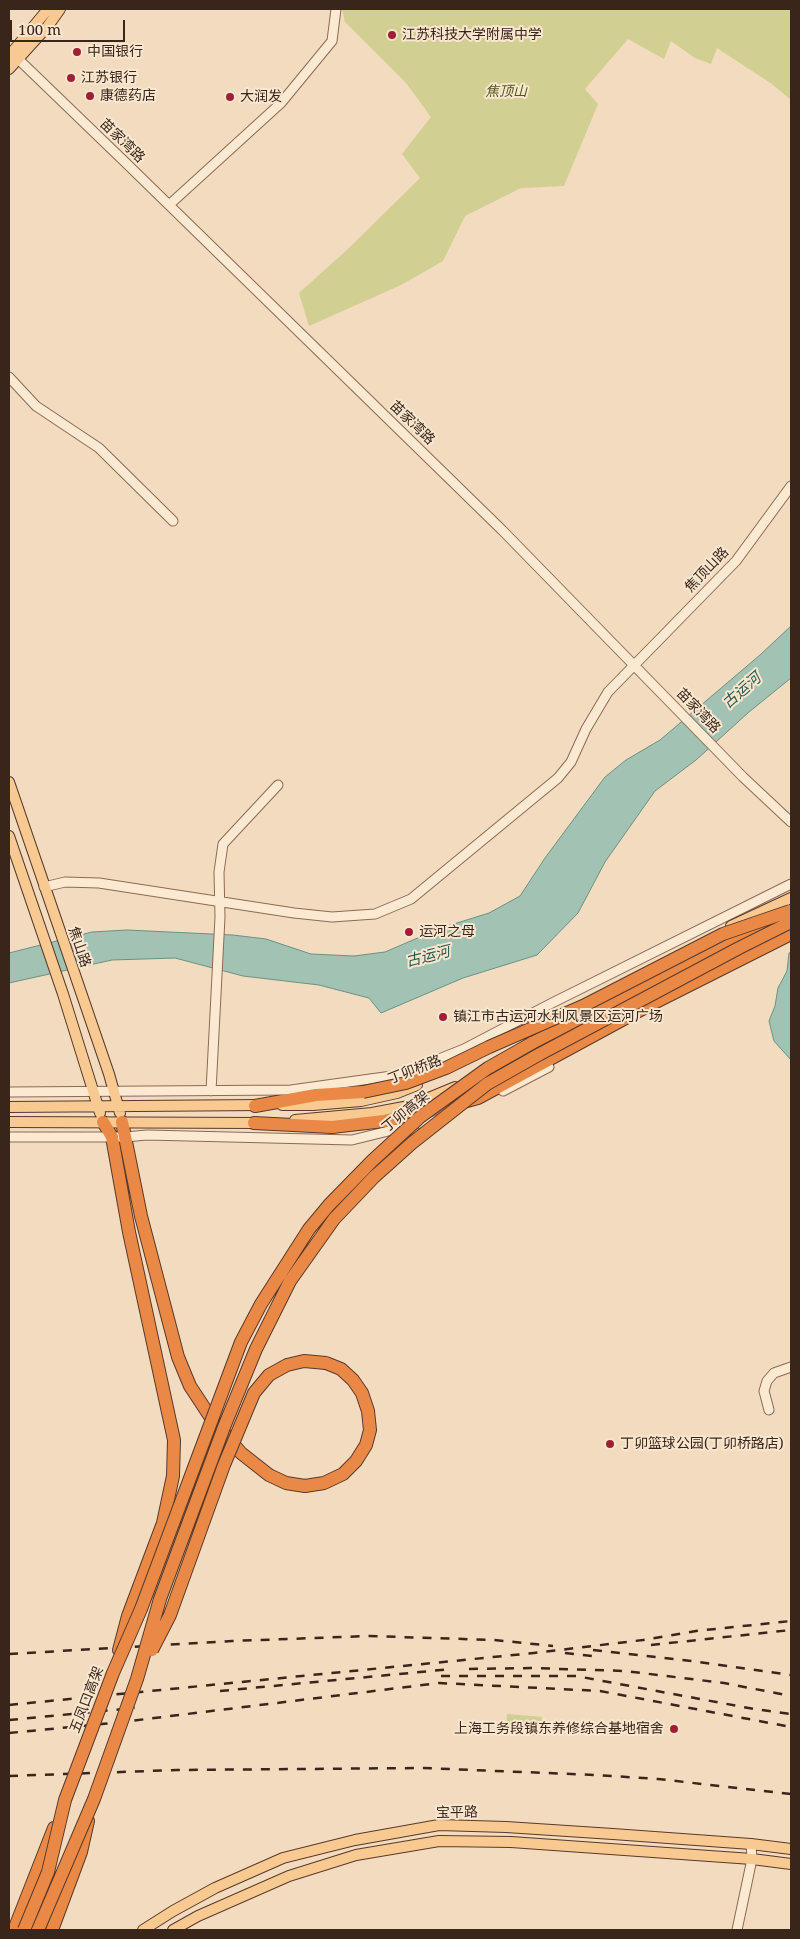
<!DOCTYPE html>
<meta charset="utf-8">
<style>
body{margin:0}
#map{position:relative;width:800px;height:1939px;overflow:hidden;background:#f2dbbe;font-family:"Noto Serif",serif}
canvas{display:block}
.frame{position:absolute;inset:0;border:10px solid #3a251b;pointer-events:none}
.scale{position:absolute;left:10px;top:20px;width:115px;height:22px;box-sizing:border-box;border:2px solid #3a251b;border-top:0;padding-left:6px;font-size:15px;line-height:18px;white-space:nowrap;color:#3a251b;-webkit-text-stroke:4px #f9e6cf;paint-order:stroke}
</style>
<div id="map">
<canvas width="800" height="1939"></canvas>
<div class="frame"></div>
<div class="scale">100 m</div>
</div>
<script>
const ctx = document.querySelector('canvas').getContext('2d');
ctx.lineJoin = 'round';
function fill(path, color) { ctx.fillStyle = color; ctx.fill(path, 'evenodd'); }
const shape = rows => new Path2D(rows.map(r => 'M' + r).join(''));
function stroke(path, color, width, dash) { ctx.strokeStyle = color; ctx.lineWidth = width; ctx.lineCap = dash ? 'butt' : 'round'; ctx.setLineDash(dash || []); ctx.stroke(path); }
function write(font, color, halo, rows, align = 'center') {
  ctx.font = font + ' "Noto Serif","Noto Sans SC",serif'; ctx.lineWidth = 4; ctx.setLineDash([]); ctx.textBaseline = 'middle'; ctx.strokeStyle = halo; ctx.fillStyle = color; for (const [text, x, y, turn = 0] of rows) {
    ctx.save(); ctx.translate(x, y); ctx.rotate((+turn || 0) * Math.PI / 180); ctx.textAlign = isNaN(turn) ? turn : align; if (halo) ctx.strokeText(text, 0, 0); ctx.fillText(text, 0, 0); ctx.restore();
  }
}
fill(shape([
 [342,9,791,9,791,100,772,84,717,48,711,64,695,58,671,41,664,59,628,39,585,89,598,104,564,186,521,188,465,216,443,261,401,285,309,326,299,293,348,249,420,178,402,154,431,117,406,83,345,22],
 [507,1714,542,1717,540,1736,506,1733]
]), '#d1cf91');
const water = shape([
 [791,626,791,678,749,712,696,760,655,791,605,862,578,913,537,955,463,978,381,1013,369,998,319,985,243,976,175,958,112,960,9,983,9,953,92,932,127,930,233,935,266,939,311,954,354,956,385,952,441,928,489,913,520,896,545,858,605,777,626,760,660,740,760,655,791,626],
 [791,952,791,1060,774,1041,769,1021,775,1006,778,988,787,971,789,953,791,952]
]);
fill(water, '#a2c3b4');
stroke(water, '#689281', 1);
const minor = shape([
 [14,55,127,164,502,530,743,777,791,822],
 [169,205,281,103,332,41,336,9],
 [9,377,36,406,99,448,173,521],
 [44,887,65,882,99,883,294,913,332,917,375,914,411,899,558,778,571,762,586,729,608,692,736,561,791,486],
 [211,1091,220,917,219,872,223,844,278,785],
 [503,1091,549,1067],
 [9,1092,291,1090,399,1075,464,1049,552,1003,791,884],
 [9,1137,125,1137,147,1135,352,1140,441,1118],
 [769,1410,764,1391,767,1381,774,1373,791,1367],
 [737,1930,752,1859,751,1844]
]);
const major = shape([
 [9,56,48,9],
 [9,69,48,26,60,9],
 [9,782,109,1074,120,1113],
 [9,836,63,994,100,1113],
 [731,926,791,898],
 [496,1069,531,1053],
 [282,1105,313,1105,361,1101,397,1093,417,1085],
 [9,1107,262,1105],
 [295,1120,372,1113,409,1106,455,1087],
 [9,1122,260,1123],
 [143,1930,173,1911,215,1888,283,1858,355,1840,439,1825,506,1827,613,1834,751,1844,791,1849],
 [173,1930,198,1916,289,1876,356,1855,439,1841,511,1842,752,1859,791,1864]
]);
const highway = shape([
 [532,1043,765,924],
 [255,1106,316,1095,363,1092],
 [103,1122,112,1137,129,1232,174,1440,173,1476,163,1523,128,1616,119,1650],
 [122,1122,141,1216,178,1357,190,1386,211,1418,241,1453,269,1475,286,1483,305,1486,324,1483,343,1474,356,1461,366,1445,370,1430,368,1411,362,1393,353,1380,341,1369,326,1363],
 [254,1123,332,1127,384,1121,428,1112,478,1098,644,1008,791,934],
 [14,1930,54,1828],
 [52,1930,81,1852,88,1821]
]);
stroke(minor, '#8c6a55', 11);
stroke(major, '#59392a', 12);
stroke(highway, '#59392a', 14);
stroke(minor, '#fce9d2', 9);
stroke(major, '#f9c992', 10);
stroke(highway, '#ea8946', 12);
stroke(shape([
 [651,1645,791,1630],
 [593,1650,692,1661,791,1675],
 [565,1653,600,1657],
 [9,1654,232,1641,369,1636,494,1640,553,1646],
 [469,1669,531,1668,625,1671,724,1683,791,1696],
 [441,1676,576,1676,754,1709,791,1714],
 [220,1691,452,1669],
 [9,1705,534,1653,643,1640,696,1631,791,1621],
 [9,1720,135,1708],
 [9,1733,122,1722,439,1683,600,1691,791,1727],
 [9,1776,177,1770,423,1768,596,1775,658,1779,791,1794]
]), '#3a251b', 2.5, [9, 9]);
const highwayBridge = shape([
 [363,1092,406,1083,446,1068,489,1047,583,1006,723,934,790,911],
 [152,1650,170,1615,224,1465,254,1393,269,1375,287,1365,304,1361,326,1363],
 [24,1930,48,1872,65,1800,113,1673,141,1609,241,1342,261,1304,309,1229,329,1205,372,1161,420,1117,488,1068,532,1043],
 [38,1930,94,1799,137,1679,160,1599,224,1427,256,1349,290,1281,334,1219,374,1177,412,1143,487,1084,540,1054,739,948,791,922]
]);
stroke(highwayBridge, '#59392a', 14, []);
stroke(highwayBridge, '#ea8946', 12);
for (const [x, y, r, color] of [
 [392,35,5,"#a11f34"],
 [77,52,5,"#a11f34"],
 [71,78,5,"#a11f34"],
 [90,96,5,"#a11f34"],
 [230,97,5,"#a11f34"],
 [409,932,5,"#a11f34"],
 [443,1017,5,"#a11f34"],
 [610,1444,5,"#a11f34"],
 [674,1729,5,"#a11f34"]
]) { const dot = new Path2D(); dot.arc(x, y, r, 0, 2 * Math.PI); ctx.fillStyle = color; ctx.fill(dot); stroke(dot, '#f9e6cf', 2); }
write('14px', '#3a251b', '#f9e6cf', [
 ["江苏科技大学附属中学",402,35],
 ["中国银行",87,52],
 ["江苏银行",81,78],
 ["康德药店",100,96],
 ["大润发",240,97],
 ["运河之母",419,932],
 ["镇江市古运河水利风景区运河广场",453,1017],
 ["丁卯篮球公园(丁卯桥路店)",620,1444],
 ["上海工务段镇东养修综合基地宿舍",664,1729,"right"]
], 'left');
write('italic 14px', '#535820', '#f9e6cf', [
 ["焦顶山",506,92]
]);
write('14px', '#3a251b', '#f9e6cf', [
 ["苗家湾路",122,141,44],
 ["苗家湾路",412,423,44],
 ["焦顶山路",707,570,-46],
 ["苗家湾路",698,711,46],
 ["焦山路",79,947,71],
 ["丁卯桥路",415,1070,-21],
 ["丁卯高架",406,1112,-39],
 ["五凤口高架",87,1700,-69],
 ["宝平路",457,1813,-1]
]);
write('italic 15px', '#295b50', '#f9e6cf', [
 ["古运河",742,691,-41],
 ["古运河",428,957,-14]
]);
</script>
